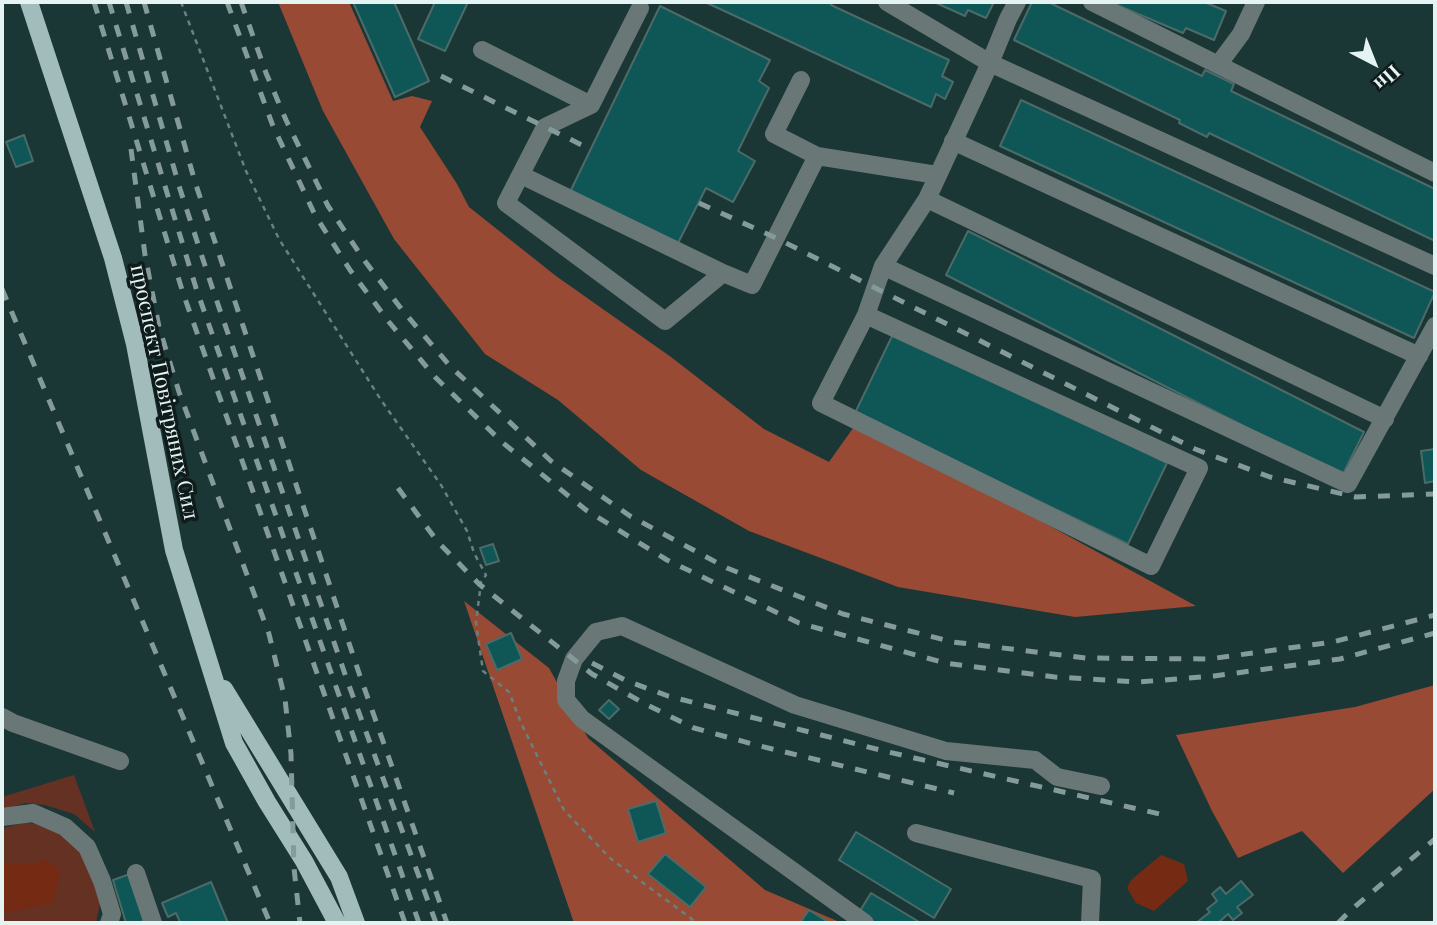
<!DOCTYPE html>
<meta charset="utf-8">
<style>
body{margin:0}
#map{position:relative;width:1437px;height:925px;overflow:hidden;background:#1a3736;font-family:"Playfair Display",serif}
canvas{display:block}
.frame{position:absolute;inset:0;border:4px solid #e3f4f3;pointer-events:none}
.north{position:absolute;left:1339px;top:28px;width:70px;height:70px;-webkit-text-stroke:5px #101c1c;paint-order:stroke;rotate:138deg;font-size:19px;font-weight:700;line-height:28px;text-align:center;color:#e3f4f3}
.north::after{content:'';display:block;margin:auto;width:24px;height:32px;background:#e3f4f3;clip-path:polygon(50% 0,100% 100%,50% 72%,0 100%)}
</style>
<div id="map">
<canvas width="1437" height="925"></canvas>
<div class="frame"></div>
<div class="north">Пн</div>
</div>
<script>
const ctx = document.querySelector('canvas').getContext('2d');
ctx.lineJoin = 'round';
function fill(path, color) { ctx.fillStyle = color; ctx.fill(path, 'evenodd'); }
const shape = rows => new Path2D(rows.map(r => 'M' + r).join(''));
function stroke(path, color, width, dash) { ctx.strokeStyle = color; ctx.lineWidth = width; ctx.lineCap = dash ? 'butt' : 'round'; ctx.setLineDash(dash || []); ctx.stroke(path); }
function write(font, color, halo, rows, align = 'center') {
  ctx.font = font + ' "Playfair Display",serif'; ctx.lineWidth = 7; ctx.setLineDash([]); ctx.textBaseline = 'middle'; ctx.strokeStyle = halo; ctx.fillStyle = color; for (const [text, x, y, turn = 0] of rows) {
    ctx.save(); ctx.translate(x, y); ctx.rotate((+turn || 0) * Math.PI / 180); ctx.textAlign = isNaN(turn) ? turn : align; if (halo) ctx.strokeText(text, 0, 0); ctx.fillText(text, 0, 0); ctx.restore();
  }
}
fill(shape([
 [74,775,95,832,74,814,45,805,25,803,2,810,2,797],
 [25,823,43,824,68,839,83,852,98,881,100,903,96,923,2,923,2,828]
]), '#653122');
fill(shape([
 [278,2,349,2,393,101,412,96,432,101,420,127,457,184,469,207,556,276,671,357,764,429,829,462,858,421,1196,606,1075,617,898,587,749,531,641,470,558,400,485,354,394,239,323,111],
 [464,601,549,668,588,738,765,890,842,923,574,923],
 [1435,685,1435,789,1343,873,1302,831,1238,858,1212,811,1176,735,1355,707]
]), '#984a34');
fill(shape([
 [1161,855,1184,864,1188,881,1154,911,1136,903,1127,888,1131,880],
 [44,860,55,866,60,872,53,903,2,913,2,863,35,863]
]), '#742a13');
const building = shape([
 [353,2,394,2,429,81,395,97,353,2],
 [435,2,468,2,445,51,418,39,435,2],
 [705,2,833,2,831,5,949,60,942,76,953,82,945,99,936,94,931,107,705,2],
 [934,2,994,2,986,18,968,10,965,16,934,2],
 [1032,2,1048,2,1202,76,1205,70,1234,84,1231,91,1435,189,1435,241,1209,133,1207,137,1179,123,1180,120,1014,40,1032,2],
 [1110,2,1204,2,1226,11,1214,40,1186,28,1183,33,1110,2],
 [660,6,770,60,759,81,769,88,738,151,755,161,733,202,706,188,677,245,570,192,660,6],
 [1021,100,1435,292,1414,338,1000,146,1021,100],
 [24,135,33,161,16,167,6,142,24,135],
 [968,231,1364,432,1342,476,946,275,968,231],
 [894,332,1167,463,1128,544,855,413,894,332],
 [1435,449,1435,481,1425,483,1421,451,1435,449],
 [493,544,499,561,486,565,480,548,493,544],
 [511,633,522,659,497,670,486,644,511,633],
 [609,700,619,709,609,719,599,710,609,700],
 [656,801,666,833,638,842,628,809,656,801],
 [856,832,951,889,934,918,839,860,856,832],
 [665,854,706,887,690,907,648,874,665,854],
 [130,874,144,921,136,923,126,923,113,880,130,874],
 [1241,881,1253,895,1237,907,1242,913,1233,920,1228,914,1218,923,1196,923,1210,912,1207,909,1217,901,1212,894,1220,887,1226,894,1241,881],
 [211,882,228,923,178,923,180,922,176,913,168,917,162,903,211,882],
 [871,893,921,923,874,923,858,914,871,893],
 [809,910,830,923,800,923,809,910]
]);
fill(building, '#0f5756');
stroke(building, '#4c6a68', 2);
stroke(shape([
 [181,2,246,171,279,239,381,400,441,485,467,531,474,553,486,575,481,582,476,623,483,671,509,692,521,723,564,810,610,858,697,923]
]), '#698180', 2.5, [5, 5]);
stroke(shape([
 [887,2,990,63,1435,266],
 [1092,2,1435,173],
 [640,8,591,105,545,127,506,203,665,321,723,273,752,285,817,156,937,175],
 [482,50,591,105],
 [1218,65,1241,34,1256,2],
 [801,80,774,134,817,156],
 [953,141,1419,356],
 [521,175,723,273],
 [927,199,1385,419],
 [883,266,1348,484,1435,326],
 [866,315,1199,468,1151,566,821,403,866,315,883,266,927,199,990,63,1008,19,1017,2],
 [2,717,13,723,120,761],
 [2,817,33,813,65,827,87,847,102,881,112,914,109,923],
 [916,833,1092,879,1090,923],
 [136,873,153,923],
 [865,923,582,719,566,700,566,681,574,659,596,632,622,626,795,705,946,751,1035,760,1057,777,1101,786]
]), '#6a7777', 18);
stroke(shape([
 [29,2,113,258,135,344,174,550,234,743,267,802,304,861,337,923],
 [224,689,339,877,356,923]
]), '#a1bcbb', 18);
stroke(shape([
 [94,2,183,293,405,923],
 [109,2,196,288,419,923],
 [126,2,180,189,211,284,347,680,436,923],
 [144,2,195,182,359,673,447,923],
 [227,2,273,126,315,215,350,270,389,322,435,377,503,443,586,510,667,560,799,623,945,663,1055,677,1139,682,1214,676,1340,659,1435,633],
 [241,2,266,73,286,120,328,206,364,260,403,311,450,366,551,461,630,516,727,568,843,614,953,642,1086,658,1209,659,1333,642,1435,615],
 [441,76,590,149],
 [131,149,145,255,159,327,179,392,269,634,285,699,291,754,294,868,300,923],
 [699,203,776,238,1195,449,1270,477,1356,497,1435,494],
 [2,289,270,923],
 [398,488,437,541,479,584,592,674,645,704,694,728,756,745,954,793],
 [592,663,627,681,668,696,884,751,1164,815],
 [1338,923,1352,909,1435,839],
 [1434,923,1435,922]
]), '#849b9a', 5, [12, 12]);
write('21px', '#e3f4f3', '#101c1c', [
 ["проспект Повітряних Сил",164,392,78]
]);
</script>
